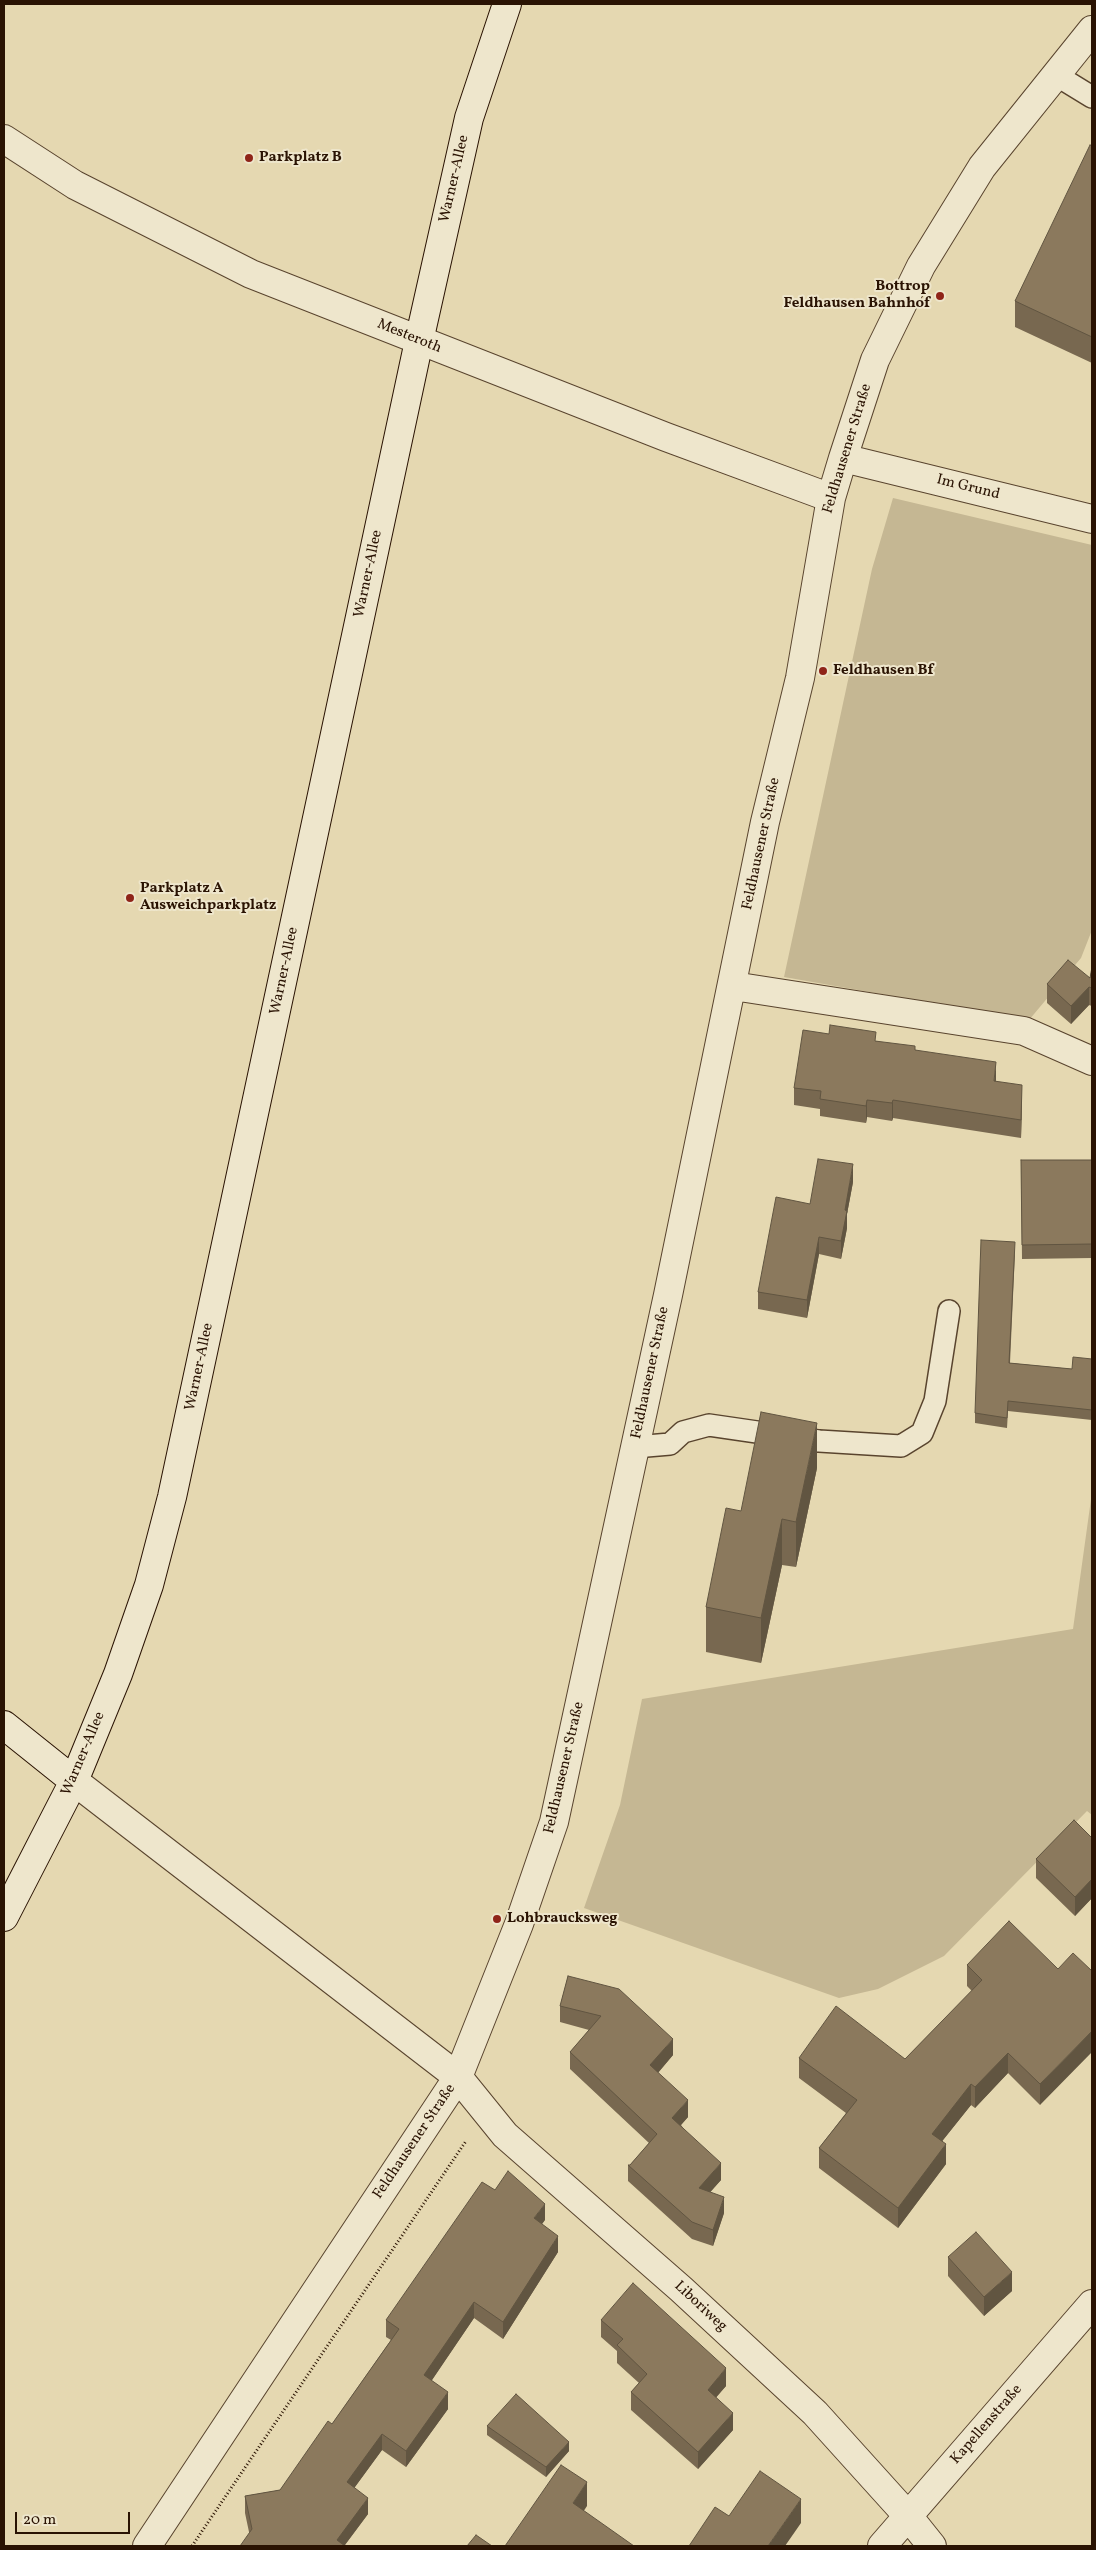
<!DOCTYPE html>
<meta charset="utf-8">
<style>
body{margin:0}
#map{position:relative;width:1096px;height:2550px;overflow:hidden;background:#e5d8b1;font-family:Vollkorn,serif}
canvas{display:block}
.frame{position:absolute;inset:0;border:5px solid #2a1303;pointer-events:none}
.scale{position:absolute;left:15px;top:2512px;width:115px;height:22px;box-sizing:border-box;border:2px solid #2a1303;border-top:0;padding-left:6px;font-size:15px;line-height:18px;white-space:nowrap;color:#2a1303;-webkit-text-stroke:4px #eee6cc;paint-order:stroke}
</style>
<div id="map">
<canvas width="1096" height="2550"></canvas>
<div class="frame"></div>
<div class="scale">20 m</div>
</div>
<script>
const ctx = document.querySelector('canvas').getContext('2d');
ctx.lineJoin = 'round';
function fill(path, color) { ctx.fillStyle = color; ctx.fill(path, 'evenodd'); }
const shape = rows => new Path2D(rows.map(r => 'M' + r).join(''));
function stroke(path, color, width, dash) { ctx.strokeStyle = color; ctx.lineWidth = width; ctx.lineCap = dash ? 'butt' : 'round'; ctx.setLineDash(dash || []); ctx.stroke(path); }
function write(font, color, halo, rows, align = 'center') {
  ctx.font = font + ' Vollkorn,serif'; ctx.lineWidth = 4; ctx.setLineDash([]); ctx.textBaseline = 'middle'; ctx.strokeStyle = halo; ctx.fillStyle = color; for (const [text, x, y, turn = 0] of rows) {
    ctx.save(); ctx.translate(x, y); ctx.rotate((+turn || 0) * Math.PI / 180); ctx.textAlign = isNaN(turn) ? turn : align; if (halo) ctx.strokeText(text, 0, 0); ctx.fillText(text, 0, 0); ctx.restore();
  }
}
fill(shape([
 [893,498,1092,545,1092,930,1081,958,1029,1020,784,977,872,569],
 [1092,1492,1092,1815,1087,1811,944,1956,878,1989,839,1998,584,1908,620,1805,642,1699,1073,1629]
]), '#c5b793');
const lane = shape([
 [1056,75,1092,97],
 [635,1447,670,1444,683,1432,709,1425,819,1441,901,1446,922,1433,935,1401,949,1311]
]);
const street = shape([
 [4,139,75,185,251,274,666,437,831,498],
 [843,458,1092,519],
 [733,986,1024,1031,1092,1061],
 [74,1781,458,2077,505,2135,681,2289,815,2413,908,2516,932,2546],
 [147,2546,458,2077,519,1924,554,1822,668,1295,765,822,800,678,831,498,843,458,875,360,921,266,982,167,1092,30],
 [882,2546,1092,2304]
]);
const secondary = shape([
 [4,1725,74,1781],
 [4,1917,74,1781,118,1674,149,1585,172,1497,419,341,469,118,507,4]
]);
stroke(lane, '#59442e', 24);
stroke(street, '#59442e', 30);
stroke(secondary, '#2a1303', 30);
stroke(shape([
 [192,2546,466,2141]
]), '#2a1303', 3, [1, 2.5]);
stroke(lane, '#eee6cc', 21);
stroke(street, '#eee6cc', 28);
stroke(secondary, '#eee6cc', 28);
fill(shape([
 [1092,146,1092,363,1015,327,1015,301],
 [1092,967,1092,1006,1089,1005,1071,1024,1047,1003,1047,984,1090,978],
 [876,1041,915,1050,996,1081,1022,1103,1021,1138,893,1118,892,1121,867,1117,866,1123,820,1116,820,1109,794,1105,794,1088],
 [1021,1160,1092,1160,1092,1258,1022,1259],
 [853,1182,847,1214,847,1228,841,1259,819,1254,807,1318,758,1309,758,1292,810,1204],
 [1015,1252,1010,1363,1072,1369,1092,1359,1092,1420,1008,1411,1007,1428,975,1423,975,1413],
 [817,1468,796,1567,782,1565,761,1663,706,1652,706,1607,741,1511],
 [1092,1838,1092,1898,1075,1916,1036,1878,1036,1859],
 [967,1965,1058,1969,1040,2105,1008,2073,975,2108,971,2105,942,2141,946,2164,898,2228,819,2168,819,2148,846,2113,799,2078,799,2058,905,2059,972,1991,967,1986],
 [568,1976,673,2055,658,2073,688,2117,681,2125,721,2180,710,2192,724,2213,713,2246,692,2239,628,2181,628,2165,630,2165,649,2143,570,2069,570,2052,589,2030,560,2022,560,2006],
 [545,2220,542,2224,558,2252,503,2339,474,2318,431,2381,448,2409,406,2467,382,2450,354,2488,368,2514,345,2545,345,2546,249,2532,245,2513,245,2496,280,2490,332,2424,391,2340,386,2337,386,2320],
 [948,2257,1012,2291,984,2316,948,2276],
 [601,2320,726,2386,716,2397,733,2430,698,2469,631,2410,631,2392,639,2383,617,2363,617,2351,601,2337],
 [487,2426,569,2451,546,2477,487,2435]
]), '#786850');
fill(shape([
 [1089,987,1089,1005,1071,1024,1071,1006],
 [996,1062,996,1080,994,1098,994,1081],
 [1022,1085,1022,1103,1021,1138,1021,1120],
 [867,1100,867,1117,866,1123,866,1106],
 [893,1100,893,1118,892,1121,892,1103],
 [853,1164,853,1182,847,1214,847,1228,841,1259,841,1241,845,1210],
 [819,1237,819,1254,807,1318,807,1300],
 [817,1423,817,1468,796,1567,796,1522],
 [782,1519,782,1565,761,1663,761,1618],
 [1092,1879,1092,1898,1075,1916,1075,1897],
 [1092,2031,1092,2052,1040,2105,1040,2084],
 [673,2039,673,2055,650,2082,650,2065],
 [1008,2053,1008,2073,975,2108,975,2087],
 [971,2084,971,2105,932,2154,932,2134],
 [688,2100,688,2117,672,2135,672,2118],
 [946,2144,946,2164,898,2228,898,2208],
 [721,2163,721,2180,699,2205,699,2188],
 [724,2197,724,2213,713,2246,713,2230],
 [545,2204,545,2220,534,2234,534,2218],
 [558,2236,558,2252,503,2339,503,2322],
 [1012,2272,1012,2291,984,2316,984,2297],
 [474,2302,474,2318,424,2392,424,2375],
 [726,2368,726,2386,708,2407,708,2390],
 [448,2392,448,2409,406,2467,406,2451],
 [733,2413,733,2430,698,2469,698,2452],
 [382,2434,382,2450,347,2498,347,2482],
 [569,2442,569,2451,546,2477,546,2467],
 [587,2482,587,2506,573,2527,573,2503],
 [368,2498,368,2514,344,2546,337,2540],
 [801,2499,801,2523,785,2546,768,2546]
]), '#615541');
const building = shape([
 [1090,145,1092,146,1092,337,1015,301,1090,145],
 [1068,960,1090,978,1092,967,1092,988,1089,987,1071,1006,1047,984,1068,960],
 [830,1025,876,1032,875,1041,915,1046,915,1050,996,1062,994,1081,1022,1085,1021,1120,893,1100,892,1103,867,1100,866,1106,820,1099,821,1091,794,1088,803,1030,829,1034,830,1025],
 [818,1159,853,1164,845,1210,847,1211,841,1241,819,1237,807,1300,758,1292,776,1197,810,1204,818,1159],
 [1021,1160,1092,1160,1092,1244,1022,1245,1021,1160],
 [981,1240,1015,1242,1009,1363,1072,1369,1073,1357,1092,1359,1092,1410,1008,1401,1007,1418,975,1413,981,1240],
 [761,1412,817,1423,796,1522,782,1519,761,1618,706,1607,726,1508,741,1511,761,1412],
 [1074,1820,1092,1838,1092,1879,1075,1897,1036,1859,1074,1820],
 [1009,1921,1058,1969,1073,1953,1092,1971,1092,2031,1040,2084,1008,2053,975,2087,971,2084,932,2134,946,2144,898,2208,819,2148,857,2100,799,2058,836,2006,905,2059,982,1980,967,1965,1009,1921],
 [568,1976,619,1989,673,2039,650,2065,688,2100,672,2118,721,2163,699,2188,724,2197,713,2230,692,2222,628,2165,630,2165,657,2134,570,2052,601,2016,560,2006,568,1976],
 [508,2171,545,2204,534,2218,558,2236,503,2322,474,2302,457,2327,424,2375,448,2392,406,2451,382,2434,347,2482,368,2498,337,2540,345,2546,240,2546,252,2529,245,2496,280,2490,328,2421,332,2424,399,2329,386,2320,482,2182,495,2190,508,2171],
 [976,2232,1012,2272,984,2297,948,2257,976,2232],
 [633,2283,726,2368,708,2390,733,2413,698,2452,631,2392,647,2374,617,2345,623,2339,601,2320,633,2283],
 [516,2394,569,2442,546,2467,487,2426,516,2394],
 [561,2465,587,2482,573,2503,634,2546,505,2546,561,2465],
 [760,2471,801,2499,768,2546,689,2546,715,2507,729,2516,760,2471],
 [476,2535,492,2546,467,2546,476,2535]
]);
fill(building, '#8b795d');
stroke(building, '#615541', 1);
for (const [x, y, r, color] of [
 [249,158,5,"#8f2418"],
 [940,296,5,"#8f2418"],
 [823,671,5,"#8f2418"],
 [130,898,5,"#8f2418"],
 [497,1919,5,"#8f2418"]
]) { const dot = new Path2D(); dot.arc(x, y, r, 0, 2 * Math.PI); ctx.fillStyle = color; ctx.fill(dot); stroke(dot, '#eee6cc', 2); }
write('bold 15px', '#2a1303', '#eee6cc', [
 ["Parkplatz B",259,158],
 ["Bottrop",930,287,"right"],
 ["Feldhausen Bahnhof",930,304,"right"],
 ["Feldhausen Bf",833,671],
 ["Parkplatz A",140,889],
 ["Ausweichparkplatz",140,906],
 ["Lohbraucksweg",507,1919]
], 'left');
write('15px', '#2a1303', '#eee6cc', [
 ["Warner-Allee",455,179,-77],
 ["Mesteroth",409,337,22],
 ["Feldhausener Straße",848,449,-73],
 ["Im Grund",968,488,14],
 ["Warner-Allee",369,574,-78],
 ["Feldhausener Straße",762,844,-78],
 ["Warner-Allee",285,971,-78],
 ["Warner-Allee",200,1367,-78],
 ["Feldhausener Straße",651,1373,-78],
 ["Warner-Allee",84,1754,-67],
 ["Feldhausener Straße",565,1768,-77],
 ["Feldhausener Straße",415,2142,-56],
 ["Liboriweg",700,2307,43],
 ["Kapellenstraße",987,2425,-49]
]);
</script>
